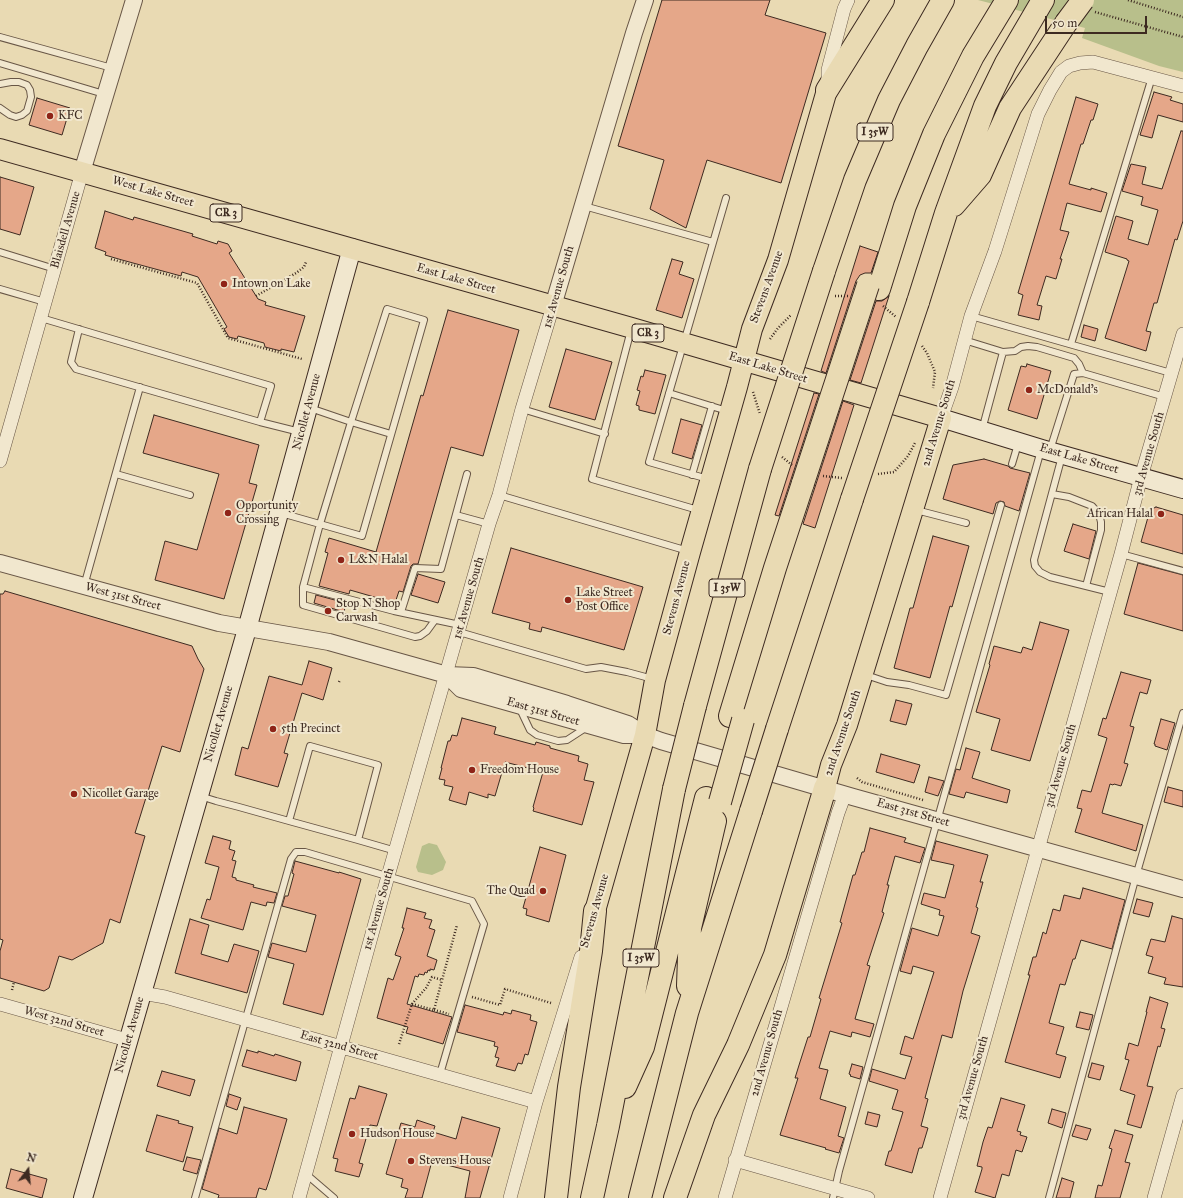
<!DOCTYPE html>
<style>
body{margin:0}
#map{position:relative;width:1183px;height:1198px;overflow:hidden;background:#e9dab3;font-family:"IM FELL Great Primer",serif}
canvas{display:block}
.north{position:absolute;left:8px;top:1150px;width:40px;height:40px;-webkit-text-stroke:3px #f1e7ce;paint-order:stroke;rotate:16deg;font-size:11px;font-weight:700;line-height:16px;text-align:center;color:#3d2a21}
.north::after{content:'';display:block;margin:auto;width:14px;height:18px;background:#3d2a21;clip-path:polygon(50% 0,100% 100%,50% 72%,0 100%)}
.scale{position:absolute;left:1045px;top:16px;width:102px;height:18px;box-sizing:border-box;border:2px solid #3d2a21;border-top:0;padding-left:5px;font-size:12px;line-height:14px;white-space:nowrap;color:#3d2a21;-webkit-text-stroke:3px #f1e7ce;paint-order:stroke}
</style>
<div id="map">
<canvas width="1183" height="1198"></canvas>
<div class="north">N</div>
<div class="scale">50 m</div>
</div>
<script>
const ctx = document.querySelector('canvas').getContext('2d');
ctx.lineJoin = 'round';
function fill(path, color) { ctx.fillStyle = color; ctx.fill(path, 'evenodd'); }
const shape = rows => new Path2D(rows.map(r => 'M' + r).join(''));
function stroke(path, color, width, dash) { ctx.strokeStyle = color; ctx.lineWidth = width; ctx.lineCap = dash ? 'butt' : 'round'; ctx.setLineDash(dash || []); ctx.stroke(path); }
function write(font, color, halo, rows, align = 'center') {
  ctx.font = font + ' "IM FELL Great Primer",serif'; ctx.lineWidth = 4; ctx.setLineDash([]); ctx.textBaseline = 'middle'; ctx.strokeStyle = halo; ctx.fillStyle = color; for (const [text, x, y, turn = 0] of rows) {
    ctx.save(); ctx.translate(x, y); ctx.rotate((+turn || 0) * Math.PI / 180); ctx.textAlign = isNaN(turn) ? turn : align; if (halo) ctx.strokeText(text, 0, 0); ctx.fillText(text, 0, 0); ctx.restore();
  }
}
fill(shape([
 [978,0,1183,0,1183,72,1159,66,1082,38,1085,28],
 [429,843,437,845,446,862,443,870,432,875,418,872,416,867,422,846]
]), '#b8bf8b');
const building = shape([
 [662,0,770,0,765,15,826,33,781,183,707,160,686,228,650,209,664,160,618,146,662,0],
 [1154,92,1172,97,1170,100,1183,104,1183,122,1158,115,1152,138,1140,135,1154,92],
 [1076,97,1098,104,1093,120,1091,120,1083,144,1081,144,1069,184,1091,190,1091,188,1107,193,1101,212,1067,203,1060,230,1069,232,1060,259,1062,259,1056,279,1046,276,1037,305,1042,306,1039,320,1018,315,1023,295,1018,293,1076,97],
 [37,98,70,108,62,135,29,125,37,98],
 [1181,131,1183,131,1183,221,1177,240,1175,239,1157,303,1154,303,1146,331,1151,332,1146,351,1105,338,1129,261,1127,260,1127,259,1105,252,1116,216,1133,221,1128,239,1148,245,1158,210,1141,205,1143,197,1122,191,1131,164,1146,167,1142,184,1162,189,1181,131],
 [0,177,34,187,20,235,0,229,0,177],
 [105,211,133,220,134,217,193,234,192,236,217,244,218,241,228,244,232,251,229,253,258,299,266,302,265,305,305,316,294,352,281,349,281,351,265,347,264,343,238,336,237,339,229,337,224,329,227,327,198,277,182,272,181,276,122,260,105,255,106,252,95,248,105,211],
 [860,246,878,252,871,273,865,273,860,275,856,281,826,373,821,371,860,246],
 [672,259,683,262,679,274,694,279,682,318,656,310,672,259],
 [889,296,861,383,850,380,876,301,882,301,889,296],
 [448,310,519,330,483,456,451,447,418,564,413,564,411,566,403,592,399,591,395,603,350,590,349,594,319,586,328,553,325,552,329,538,376,552,421,395,423,396,448,310],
 [1084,325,1098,329,1095,341,1081,337,1084,325],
 [566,349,612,362,595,420,549,407,566,349],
 [1027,364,1051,371,1037,419,1008,410,1021,366,1026,367,1027,364],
 [645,370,666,375,655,414,639,410,639,406,636,405,640,391,637,390,641,376,643,377,645,370],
 [814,393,819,394,779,516,775,515,814,393],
 [843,401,854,405,815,528,803,524,843,401],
 [154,415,259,445,249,483,257,485,224,599,155,580,165,541,197,550,219,474,143,453,154,415],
 [681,419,702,425,692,459,672,453,681,419],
 [984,459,1008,466,1010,468,1030,473,1019,511,1005,506,1004,502,1000,501,996,503,993,514,943,499,953,465,984,459],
 [1156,507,1183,515,1183,554,1141,542,1150,510,1156,507],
 [1073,524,1096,531,1089,559,1064,551,1073,524],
 [933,536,969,546,952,607,950,606,930,678,894,668,910,608,913,608,933,536],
 [511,548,643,587,624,650,542,627,541,632,529,629,530,623,492,613,511,548],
 [1138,563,1183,575,1183,631,1124,614,1138,563],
 [418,574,445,582,438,603,411,595,418,574],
 [5,591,192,646,198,659,204,669,180,752,162,746,135,833,145,836,120,923,110,919,103,943,72,960,59,956,49,988,44,991,0,978,0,951,3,940,0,939,0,594,3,594,5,591],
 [316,595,346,603,344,612,314,603,316,595],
 [1040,622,1069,630,1030,761,991,750,1000,719,976,712,990,665,989,664,994,646,1021,653,1023,647,1032,650,1040,622],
 [309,661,332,668,323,700,302,693,284,753,288,754,278,787,235,775,242,747,248,749,269,676,302,685,309,661],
 [1121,672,1151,680,1147,694,1140,692,1130,726,1134,727,1124,763,1128,764,1121,786,1114,784,1113,785,1110,784,1102,813,1143,825,1136,851,1075,832,1082,809,1077,808,1082,790,1091,792,1107,738,1098,735,1103,718,1106,719,1121,672],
 [896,700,912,704,906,725,890,721,896,700],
 [462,718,496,727,494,734,535,745,536,742,550,746,550,748,579,756,578,761,588,764,584,780,594,782,582,825,533,811,534,808,533,807,543,772,505,762,495,796,488,794,488,798,469,792,466,805,449,800,453,787,444,785,445,780,439,779,442,768,441,768,448,741,450,741,452,735,457,736,462,718],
 [1161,719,1175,723,1167,750,1155,746,1155,744,1154,744,1161,719],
 [966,748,980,752,972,778,1010,790,1007,803,966,792,964,798,949,794,956,769,960,770,966,748],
 [881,754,920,765,914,783,876,772,881,754],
 [929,777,944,781,938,796,925,792,929,777],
 [1168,787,1183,791,1183,807,1164,802,1168,787],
 [870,828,906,838,904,842,925,848,920,863,895,856,887,885,889,885,882,912,884,913,867,965,870,966,855,1019,874,1024,870,1037,852,1032,851,1037,830,1031,819,1068,828,1070,820,1099,846,1107,838,1136,844,1138,839,1153,825,1149,826,1148,780,1135,798,1078,795,1078,800,1062,808,1037,810,1037,821,999,819,998,842,923,840,922,853,875,855,875,862,852,864,852,870,828],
 [213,836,231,841,229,849,235,851,232,860,236,861,232,877,236,878,236,880,254,885,253,887,277,893,274,903,267,902,266,906,251,902,243,930,201,918,207,899,210,900,219,867,205,863,213,836],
 [936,841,988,855,980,882,983,882,976,907,978,908,971,933,980,936,963,991,952,1038,942,1035,932,1072,925,1098,928,1099,921,1126,928,1128,922,1148,919,1148,912,1173,885,1165,889,1151,891,1151,903,1112,892,1109,898,1090,869,1081,872,1069,905,1079,912,1057,900,1054,905,1036,913,1039,934,972,913,966,911,974,900,971,912,928,938,936,944,916,939,915,940,910,921,904,924,893,945,898,954,865,931,860,936,841],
 [540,847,566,855,549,922,526,915,527,909,523,908,540,847],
 [295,861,339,873,339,872,361,879,323,1015,283,1004,294,964,268,957,272,943,306,952,316,915,282,906,285,896,288,896,294,874,292,873,295,861],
 [1083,888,1125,900,1112,949,1081,940,1075,959,1073,959,1065,985,1060,984,1049,1023,1064,1027,1056,1054,1066,1057,1060,1078,1005,1062,1030,975,1028,975,1033,957,1036,957,1043,932,1046,934,1053,909,1060,911,1064,895,1080,899,1083,888],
 [1137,899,1153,903,1149,917,1133,913,1137,899],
 [407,908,426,913,424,918,432,920,429,928,435,930,427,956,437,960,434,970,430,969,430,971,428,970,427,973,425,972,424,975,419,974,418,977,415,976,407,1004,452,1017,443,1044,406,1033,408,1027,377,1018,388,978,393,980,401,957,395,955,404,928,402,928,407,908],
 [1172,916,1183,919,1183,987,1164,984,1166,978,1148,973,1153,957,1146,955,1151,939,1165,942,1172,916],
 [190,919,209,925,201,954,228,962,234,944,259,951,247,993,175,973,190,919],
 [1150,997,1168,1003,1161,1028,1165,1029,1160,1047,1158,1046,1147,1086,1153,1087,1141,1128,1127,1124,1135,1095,1120,1090,1129,1060,1125,1059,1129,1043,1138,1046,1147,1012,1146,1012,1150,997],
 [465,1005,503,1015,504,1012,511,1014,512,1010,531,1015,530,1020,537,1022,528,1055,525,1054,522,1064,518,1063,515,1071,496,1066,499,1058,495,1057,498,1047,494,1046,495,1042,457,1032,465,1005],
 [1080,1012,1093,1015,1089,1030,1076,1027,1080,1012],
 [247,1050,258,1053,258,1051,274,1056,275,1054,301,1062,296,1081,242,1066,247,1050],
 [1092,1063,1104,1066,1100,1080,1088,1077,1092,1063],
 [852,1064,863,1067,860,1079,850,1076,851,1075,849,1074,852,1064],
 [162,1071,195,1080,190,1096,157,1086,162,1071],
 [359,1086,387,1094,377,1126,370,1125,359,1163,363,1164,359,1177,335,1171,338,1159,333,1158,350,1098,355,1099,359,1086],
 [229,1094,241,1098,237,1110,226,1106,229,1094],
 [1001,1098,1025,1105,1017,1131,1021,1132,1020,1135,1027,1137,1022,1152,1016,1150,1009,1176,1002,1174,995,1198,975,1192,982,1169,982,1167,977,1166,983,1142,988,1127,992,1128,1001,1098],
 [244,1107,287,1119,270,1178,266,1190,259,1188,256,1198,218,1198,219,1195,202,1189,219,1128,237,1134,244,1107],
 [1052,1109,1066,1113,1062,1128,1048,1123,1052,1109],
 [868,1112,880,1115,877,1127,865,1124,868,1112],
 [157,1115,179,1121,178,1123,193,1127,183,1162,146,1151,157,1115],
 [462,1117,500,1128,480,1198,465,1198,470,1171,432,1161,422,1198,405,1198,408,1189,401,1187,403,1179,386,1174,401,1123,415,1127,417,1120,435,1126,433,1132,456,1139,462,1117],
 [1076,1125,1091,1129,1087,1140,1072,1136,1076,1125],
 [1115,1130,1133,1135,1125,1162,1130,1163,1120,1198,1095,1198,1098,1185,1102,1186,1112,1149,1109,1148,1115,1130],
 [187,1157,201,1160,197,1174,183,1170,187,1157],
 [11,1169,47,1179,42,1198,6,1188,11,1169],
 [1062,1178,1074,1182,1070,1198,1056,1198,1062,1178]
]);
fill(building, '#e5a789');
stroke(building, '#3d2a21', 1);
const service = shape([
 [0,37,112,68],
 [0,63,104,94],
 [0,84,11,82,19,82,27,85,30,90,31,97,27,111,22,115,16,117,10,115,0,108],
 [584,206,713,242],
 [0,252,55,269],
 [0,289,45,302],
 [971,316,1171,373],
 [41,318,271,386,260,422,300,432],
 [79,329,71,362,76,369,260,422],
 [631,330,592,479,698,510],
 [964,340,1003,352,1015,351,1021,347,1028,346,1037,347,1074,358,1079,364,1083,373],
 [1071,344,1152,77],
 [669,393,727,411],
 [310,408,351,422,320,524,303,587,394,611,460,625],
 [522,409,605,434],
 [982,430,1003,352],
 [1050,450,1074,374,1083,373,1165,397],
 [1062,456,1034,560,1035,566,1040,572,1050,577,1110,592],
 [1012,464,1018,444],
 [116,474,190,495],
 [692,475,712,406],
 [708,479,649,462,726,198],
 [1052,494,1069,497,1092,506,1099,514,1101,522,1101,530,1086,586],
 [499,495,688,551],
 [916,510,966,523],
 [281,513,362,536,424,320,387,309,351,422,391,434],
 [456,515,489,524],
 [1121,554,1183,571],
 [84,586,140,387],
 [303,587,303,605,415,637,420,636,427,631,435,620],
 [401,612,415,568,441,569,467,474],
 [459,632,586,669,601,667,627,672,653,679],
 [866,675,887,682,909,685,946,695,1001,505],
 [520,709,530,730,537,735,558,741,567,740,587,727],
 [200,796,216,801,239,807,289,821,358,840,378,765,310,746,289,821],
 [358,840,396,851],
 [306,1174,334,1198],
 [195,1198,291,859,296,852,305,852,472,901,484,924,440,1074],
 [833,1198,839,1171,1041,450],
 [1049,1198,1136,876,1183,713]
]);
const minor = shape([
 [828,81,828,70,844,9,848,0],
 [941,418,952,387,971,316,995,251,1038,114,1050,90,1061,72,1069,66,1080,63,1093,62,1183,86],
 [0,461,82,172],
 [142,993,165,997,536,1102],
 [0,1004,127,1040],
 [735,1160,868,1198],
 [299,1198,388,876,489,524,499,495,522,409,553,306],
 [510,1198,536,1102,581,957],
 [725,1198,838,813,845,794],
 [940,1198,1121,554,1141,477,1183,334],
 [1154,1198,1183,1095]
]);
const tertiary = shape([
 [82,172,134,0],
 [553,306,634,33,645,0],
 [0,563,219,623,329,642,447,675,473,676,567,704,628,724,645,735,661,741,853,797,1183,889],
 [447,675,461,689,624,735,645,735]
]);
const secondary = shape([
 [941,418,1042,449,1183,489],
 [83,1198,247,629,352,248]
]);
const primary = shape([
 [0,149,632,328,941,418,847,725,831,765,825,788],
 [595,911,645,735,655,680,690,552,737,387,752,329,778,260,827,90]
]);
const motorway = shape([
 [827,90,883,0],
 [954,205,980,175,1010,108,1066,23],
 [824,271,855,180,889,100,917,46,943,0],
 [879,289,905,206,934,134,973,56,1007,0],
 [918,302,946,213,985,106,1006,63,1043,0],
 [695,706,760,469],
 [730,716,775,568,803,483],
 [777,729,852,499],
 [688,986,690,928,715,821],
 [625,1087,643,1047,706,798],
 [556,1198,569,1087,591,951,595,911],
 [592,1198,608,1126,674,789],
 [640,1198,687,1013,751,811],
 [675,1198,704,1115,738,1045,775,955,825,788]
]);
stroke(service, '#685646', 8);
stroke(minor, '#685646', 14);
stroke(tertiary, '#685646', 18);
stroke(secondary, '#3d2a21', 20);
stroke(primary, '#3d2a21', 22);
stroke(motorway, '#3d2a21', 24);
stroke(shape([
 [1128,0,1183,17],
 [1095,12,1183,37],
 [111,259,197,283,228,338,302,359],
 [256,296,296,273,304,267,306,262],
 [835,296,848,296],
 [883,306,896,317],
 [770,339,778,328,791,315],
 [922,346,927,353,935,372,933,388],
 [753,392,760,414],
 [782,457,792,465],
 [878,474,894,472,908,456,915,443],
 [823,476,842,478],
 [339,682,340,680],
 [857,778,862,782,923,800],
 [12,990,14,982],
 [472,997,500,1005,505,989,551,1003],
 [412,1004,434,1010,442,980],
 [434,1010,449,1014],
 [399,1044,412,1004,426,988,432,977,442,980,457,925]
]), '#3d2a21', 2.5, [1, 2]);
stroke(service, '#f1e7ce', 6);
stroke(minor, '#f1e7ce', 13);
stroke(tertiary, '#f1e7ce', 16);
stroke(secondary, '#f1e7ce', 18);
stroke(primary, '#e9dab3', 20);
stroke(motorway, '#e9dab3', 22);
const motorwayBridge = shape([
 [1066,23,1083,0],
 [760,469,824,271],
 [803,483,868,285],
 [852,499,918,302],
 [674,789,695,706],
 [720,802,743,720],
 [751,811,777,729]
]);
stroke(motorwayBridge, '#3d2a21', 24, []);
stroke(motorwayBridge, '#e9dab3', 22);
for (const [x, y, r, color] of [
 [50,116,4,"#8f2418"],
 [224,284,4,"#8f2418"],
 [1029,390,4,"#8f2418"],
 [228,513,4,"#8f2418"],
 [1161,514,4,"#8f2418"],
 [341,560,4,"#8f2418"],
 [568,600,4,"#8f2418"],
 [328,611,4,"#8f2418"],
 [273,729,4,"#8f2418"],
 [472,770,4,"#8f2418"],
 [74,794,4,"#8f2418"],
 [543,891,4,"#8f2418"],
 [352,1134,4,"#8f2418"],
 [411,1161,4,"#8f2418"]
]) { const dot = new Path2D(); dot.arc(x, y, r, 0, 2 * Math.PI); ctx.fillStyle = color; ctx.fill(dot); stroke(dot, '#f1e7ce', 1.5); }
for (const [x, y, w] of [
 [875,132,36],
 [226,213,32],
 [648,333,32],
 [727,588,36],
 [641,958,36]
]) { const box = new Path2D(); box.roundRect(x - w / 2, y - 9, w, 18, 3); ctx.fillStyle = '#f1e7ce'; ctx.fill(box); stroke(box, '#3d2a21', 1); }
write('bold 11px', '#3d2a21', null, [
 ["I 35W",875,132],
 ["CR 3",226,213],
 ["CR 3",648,333],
 ["I 35W",727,588],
 ["I 35W",641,958]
]);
write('12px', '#3d2a21', '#f1e7ce', [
 ["KFC",58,116],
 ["Intown on Lake",232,284],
 ["McDonald's",1037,390],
 ["Opportunity",236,506],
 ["Crossing",236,520],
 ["African Halal",1153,514,"right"],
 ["L&N Halal",349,560],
 ["Lake Street",576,593],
 ["Post Office",576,607],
 ["Stop N Shop",336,604],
 ["Carwash",336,618],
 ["5th Precinct",281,729],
 ["Freedom House",480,770],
 ["Nicollet Garage",82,794],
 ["The Quad",535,891,"right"],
 ["Hudson House",360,1134],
 ["Stevens House",419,1161]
], 'left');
write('12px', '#3d2a21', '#f1e7ce', [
 ["West Lake Street",153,192,16],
 ["Blaisdell Avenue",66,230,-74],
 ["East Lake Street",456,279,16],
 ["1st Avenue South",559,287,-74],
 ["Stevens Avenue",767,287,-70],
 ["East Lake Street",768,368,17],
 ["Nicollet Avenue",307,412,-75],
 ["2nd Avenue South",939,423,-73],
 ["3rd Avenue South",1149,454,-74],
 ["East Lake Street",1079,459,16],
 ["West 31st Street",123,597,15],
 ["1st Avenue South",469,598,-74],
 ["Stevens Avenue",677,598,-75],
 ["East 31st Street",543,712,16],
 ["Nicollet Avenue",219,724,-74],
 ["2nd Avenue South",843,733,-71],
 ["3rd Avenue South",1061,766,-74],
 ["East 31st Street",913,813,16],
 ["1st Avenue South",379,909,-74],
 ["Stevens Avenue",595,911,-74],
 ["West 32nd Street",64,1022,16],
 ["Nicollet Avenue",130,1035,-74],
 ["East 32nd Street",339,1046,16],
 ["2nd Avenue South",767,1053,-74],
 ["3rd Avenue South",973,1078,-74]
]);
</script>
